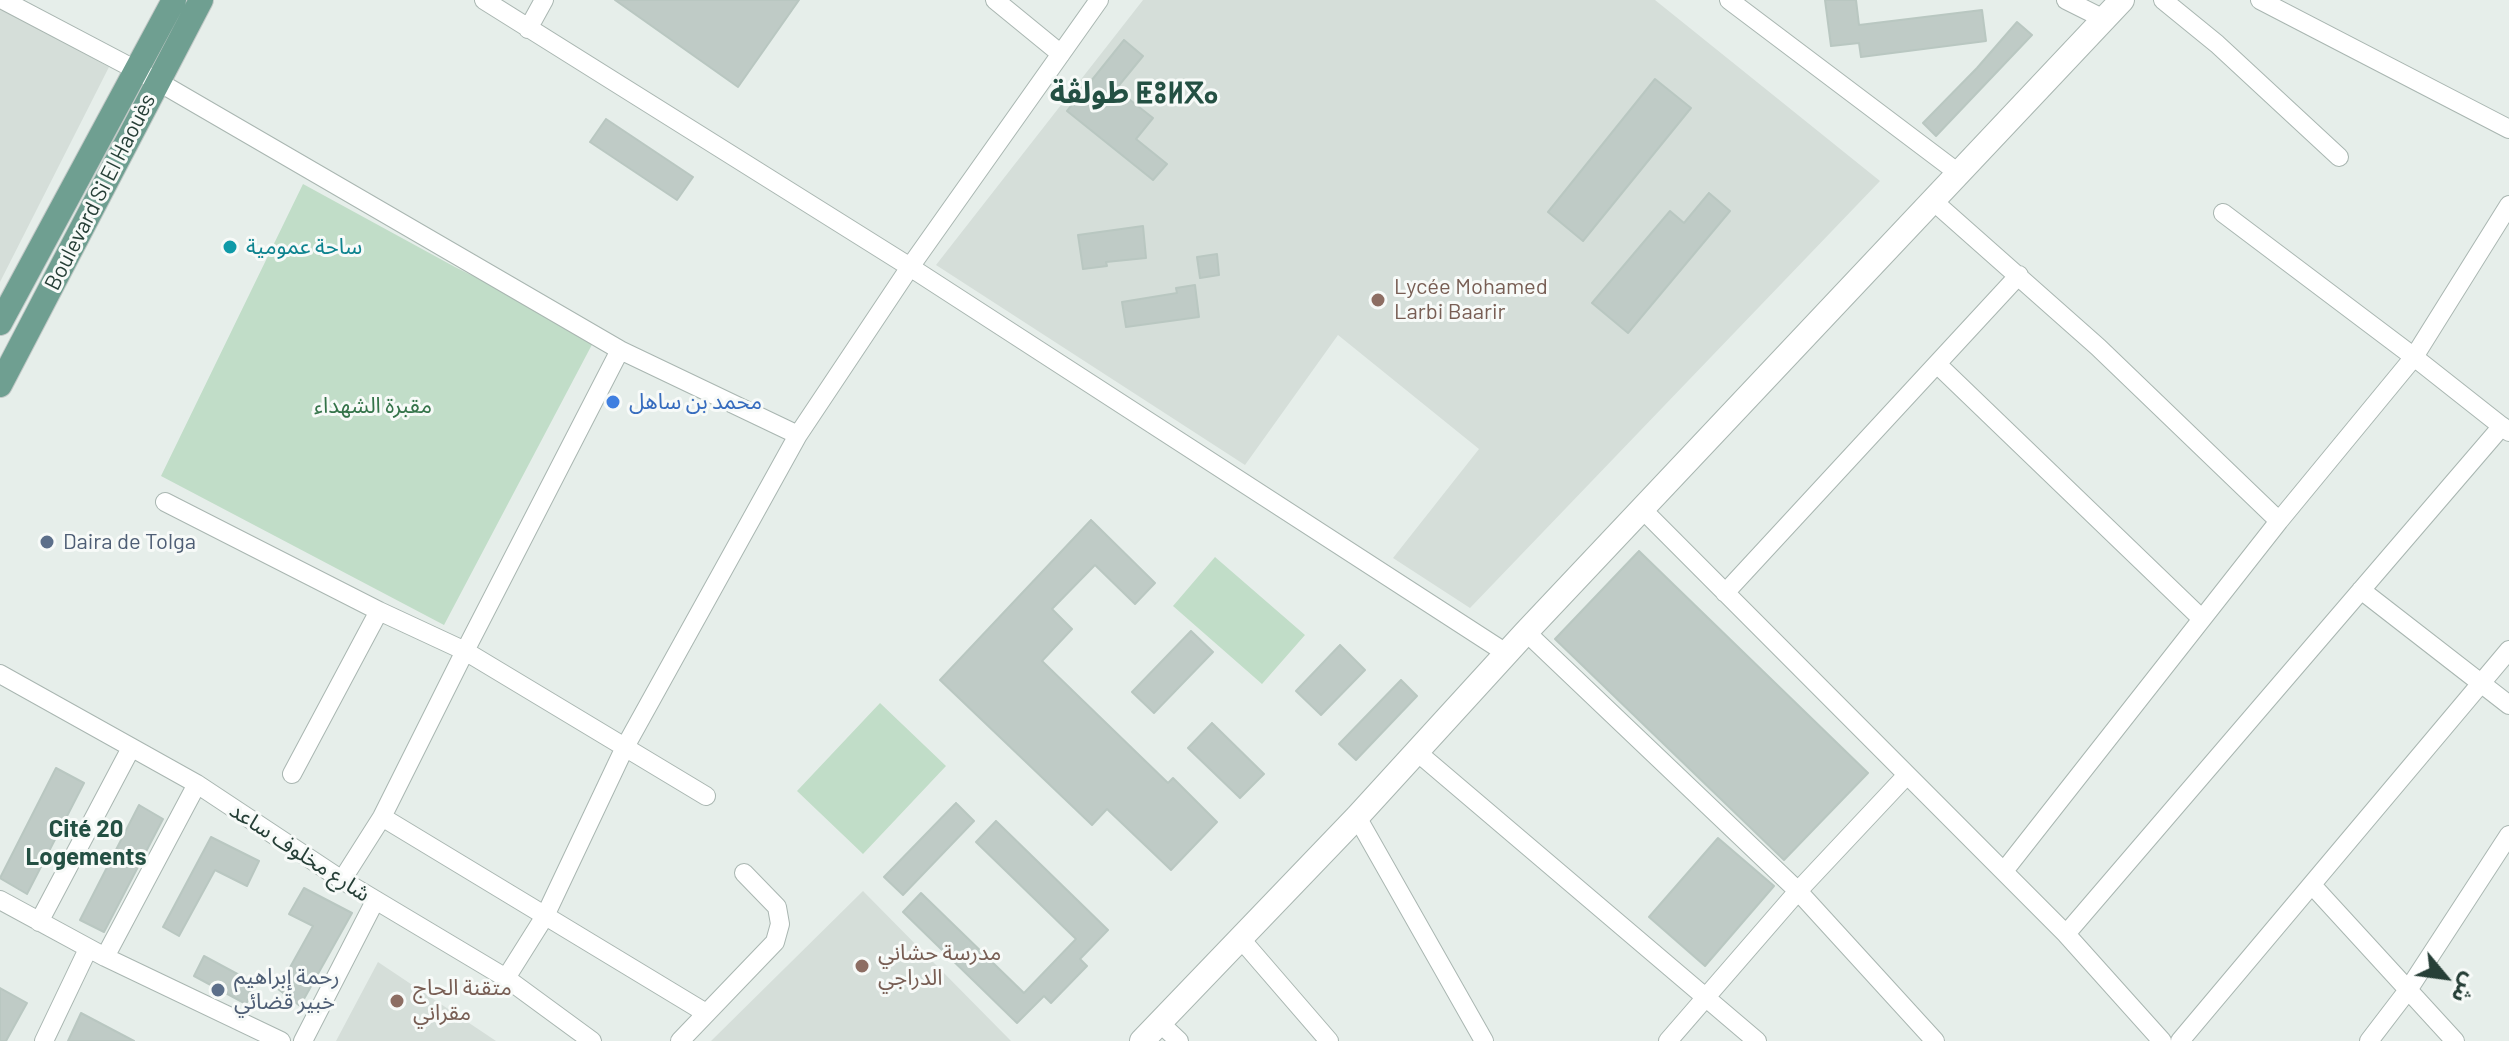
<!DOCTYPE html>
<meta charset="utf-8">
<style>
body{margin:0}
#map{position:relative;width:2509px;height:1041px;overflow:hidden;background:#e6eeea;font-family:Barlow,"Noto Sans Arabic",sans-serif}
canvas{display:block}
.north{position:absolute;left:2405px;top:937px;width:80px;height:80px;-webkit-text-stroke:6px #f7faf8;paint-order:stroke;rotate:119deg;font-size:22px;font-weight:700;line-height:32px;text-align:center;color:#263f37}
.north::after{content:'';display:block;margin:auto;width:28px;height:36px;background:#263f37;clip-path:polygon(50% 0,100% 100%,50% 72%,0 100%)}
</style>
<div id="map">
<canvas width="2509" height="1041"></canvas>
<div class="north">ش</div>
</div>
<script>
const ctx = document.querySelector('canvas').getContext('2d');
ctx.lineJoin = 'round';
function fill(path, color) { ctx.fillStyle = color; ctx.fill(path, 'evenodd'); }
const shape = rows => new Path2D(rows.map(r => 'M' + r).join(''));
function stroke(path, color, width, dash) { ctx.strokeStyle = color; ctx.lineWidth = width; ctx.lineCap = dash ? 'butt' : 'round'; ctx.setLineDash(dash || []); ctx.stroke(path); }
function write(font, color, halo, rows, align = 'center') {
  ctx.font = font + ' Barlow,"Noto Sans Arabic","Noto Sans Tifinagh",sans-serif'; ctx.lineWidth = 6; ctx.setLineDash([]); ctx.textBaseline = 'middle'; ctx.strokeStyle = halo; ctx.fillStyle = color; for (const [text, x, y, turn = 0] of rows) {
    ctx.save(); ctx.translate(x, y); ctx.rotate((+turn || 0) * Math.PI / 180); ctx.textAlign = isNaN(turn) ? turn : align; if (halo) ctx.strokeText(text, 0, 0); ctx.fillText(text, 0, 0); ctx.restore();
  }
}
fill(shape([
 [1143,0,1655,0,1880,181,1470,608,1393,558,1479,449,1338,335,1245,465,936,265],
 [0,6,109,67,0,282],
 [863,891,1011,1041,711,1041],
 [378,962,496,1041,336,1041]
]), '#d5ded9');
fill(shape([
 [303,184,455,267,596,337,444,625,161,476],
 [1215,557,1305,635,1262,684,1173,606],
 [880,703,946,766,863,854,797,791]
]), '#c1ddc8');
const building = shape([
 [615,0,799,0,738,87,615,0],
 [1825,0,1856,0,1859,25,1982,10,1986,41,1861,57,1859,43,1831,46,1825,0],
 [2017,22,2032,35,1936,136,1923,123,1977,68,2017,22],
 [1124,40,1143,56,1116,89,1153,118,1136,139,1167,164,1153,180,1067,111,1124,40],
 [1655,79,1691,108,1583,241,1548,212,1655,79],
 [606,119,693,177,677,200,590,142,606,119],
 [1709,193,1730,211,1628,333,1592,303,1670,211,1684,223,1709,193],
 [1143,226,1146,258,1106,262,1107,266,1083,269,1078,235,1143,226],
 [1217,254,1219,275,1200,278,1197,257,1217,254],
 [1195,285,1199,317,1126,327,1122,302,1177,293,1176,288,1195,285],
 [1091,520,1155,583,1135,604,1095,565,1052,609,1072,629,1042,661,1168,783,1173,778,1217,822,1171,870,1107,809,1092,825,940,680,1091,520],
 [1639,551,1868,773,1784,860,1555,639,1639,551],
 [1191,631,1213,652,1154,713,1132,692,1191,631],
 [1340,645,1365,670,1321,715,1296,691,1340,645],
 [1401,680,1417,696,1356,760,1339,744,1401,680],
 [1212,723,1264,774,1240,798,1188,748,1212,723],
 [56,768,84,783,27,894,0,878,56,768],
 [956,803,974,821,903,895,884,877,956,803],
 [139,805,163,819,104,932,80,920,139,805],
 [996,821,1108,930,1080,959,1087,966,1051,1003,1044,996,1017,1023,903,912,921,893,1024,993,1076,939,976,842,996,821],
 [211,837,259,861,247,886,215,870,179,936,163,927,211,837],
 [1718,838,1774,886,1705,966,1649,917,1718,838],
 [304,888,352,913,300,1006,278,989,313,926,289,914,304,888],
 [204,956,256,984,246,1004,194,976,204,956],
 [0,988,27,1003,6,1041,0,1041,0,988],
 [81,1013,134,1041,68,1041,81,1013]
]);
fill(building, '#bfcbc6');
stroke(building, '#b9c7c1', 2);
const minor = shape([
 [3,0,157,81,620,350],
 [484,0,910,267,1506,653],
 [995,0,1061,54],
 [1729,0,1957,172],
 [2066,0,2104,19],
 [2163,0,2217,44,2339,157],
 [2260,0,2509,129],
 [528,29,544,0],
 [1932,200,2098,347,2279,521],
 [2509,205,2414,357,2509,432],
 [1937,364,2202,619],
 [165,502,379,611,465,651,620,350,798,435],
 [1643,510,2066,934,2162,1041],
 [2361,590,2509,705],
 [1725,593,2019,275],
 [1526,632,1798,891,1935,1041],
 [0,674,197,784,342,880,506,978,592,1041],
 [1417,752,1757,1041],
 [292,774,379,611],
 [382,817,706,1013],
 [1357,817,1484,1041],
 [2004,871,2279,521,2414,357,2223,213],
 [342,880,382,817,465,651,706,796],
 [2312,885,2455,1041],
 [0,900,105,957,281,1041],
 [39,922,131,748],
 [2066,934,2502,426],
 [1240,938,1329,1041],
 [105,957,197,784],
 [506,978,545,916,625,747,798,435,910,267,1099,0],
 [1160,1023,1179,1041],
 [44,1041,88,949],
 [303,1041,375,901],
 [680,1041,775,942,780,924,777,907,744,873],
 [1668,1041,1798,891,1906,776],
 [2180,1041,2509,650],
 [2369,1041,2408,990,2509,835]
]);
const tertiary = shape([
 [1142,1041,1357,817,1526,632,2122,0]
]);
const primary = shape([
 [0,323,174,0],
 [0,385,201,0]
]);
stroke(minor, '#a9b6b1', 20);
stroke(tertiary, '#a9b6b1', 26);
stroke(primary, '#c2c9c7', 26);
stroke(minor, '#fff', 18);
stroke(tertiary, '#fff', 24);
stroke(primary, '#6f9f91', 24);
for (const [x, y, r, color] of [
 [230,247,8,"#0f9aa8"],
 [1378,300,8,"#8d6e63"],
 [613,402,8,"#3f7fe0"],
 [47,542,8,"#5c6f8a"],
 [862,966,8,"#8d6e63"],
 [218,990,8,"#5c6f8a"],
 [397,1001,8,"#8d6e63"]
]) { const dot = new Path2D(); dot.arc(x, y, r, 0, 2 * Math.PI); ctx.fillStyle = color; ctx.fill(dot); stroke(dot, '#f7faf8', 3); }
write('22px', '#263f37', '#f7faf8', [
 ["Boulevard Si El Haouès",100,192,-63],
 ["شارع مخلوف ساعد",300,852,33]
]);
write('22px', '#0d838f', '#f7faf8', [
 ["ساحة عمومية",246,247]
], 'left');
write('22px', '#785e54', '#f7faf8', [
 ["Lycée Mohamed",1394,287],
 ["Larbi Baarir",1394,312],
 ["مدرسة حشاني",878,953],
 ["الدراجي",878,978],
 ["متقنة الحاج",413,988],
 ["مقراني",413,1013]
], 'left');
write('22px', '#366cbe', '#f7faf8', [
 ["محمد بن ساهل",629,402]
], 'left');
write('22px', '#347349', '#f7faf8', [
 ["مقبرة الشهداء",373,406]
]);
write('22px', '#4e5e75', '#f7faf8', [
 ["Daira de Tolga",63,542],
 ["رحمة إبراهيم",234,977],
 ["خبير قضائي",234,1002]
], 'left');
write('bold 24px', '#245043', '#f7faf8', [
 ["Cité 20",86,829],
 ["Logements",86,857]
]);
write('bold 30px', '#245043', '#f7faf8', [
 ["طولڤة ⵟⵓⵍⴳⴰ",1134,93]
]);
</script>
